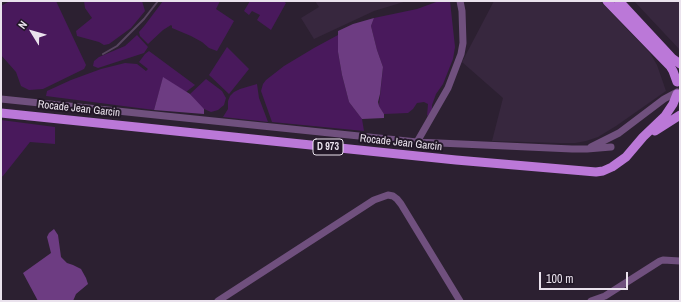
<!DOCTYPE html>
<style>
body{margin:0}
#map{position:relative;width:681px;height:302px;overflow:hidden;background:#2c2031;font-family:"Archivo Narrow",sans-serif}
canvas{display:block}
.frame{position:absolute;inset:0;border:2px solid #eae2ed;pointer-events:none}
.north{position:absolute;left:12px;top:12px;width:40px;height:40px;-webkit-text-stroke:3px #221727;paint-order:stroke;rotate:307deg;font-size:11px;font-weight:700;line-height:16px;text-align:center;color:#eae2ed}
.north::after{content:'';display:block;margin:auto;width:14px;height:18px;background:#eae2ed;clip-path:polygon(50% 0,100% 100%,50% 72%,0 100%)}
.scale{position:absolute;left:539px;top:272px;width:89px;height:18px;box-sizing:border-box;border:2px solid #eae2ed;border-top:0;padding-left:5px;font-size:12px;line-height:14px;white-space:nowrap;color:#eae2ed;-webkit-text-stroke:3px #221727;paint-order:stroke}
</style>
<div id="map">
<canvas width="681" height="302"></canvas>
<div class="frame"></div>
<div class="north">N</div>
<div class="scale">100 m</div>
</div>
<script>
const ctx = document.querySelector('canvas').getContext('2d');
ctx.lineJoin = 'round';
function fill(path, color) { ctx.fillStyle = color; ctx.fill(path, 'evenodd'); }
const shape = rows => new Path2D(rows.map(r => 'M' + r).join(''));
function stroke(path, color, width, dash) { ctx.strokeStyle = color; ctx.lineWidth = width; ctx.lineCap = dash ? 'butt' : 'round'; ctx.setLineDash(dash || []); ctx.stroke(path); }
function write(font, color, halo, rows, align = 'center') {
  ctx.font = font + ' "Archivo Narrow",sans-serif'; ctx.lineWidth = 4; ctx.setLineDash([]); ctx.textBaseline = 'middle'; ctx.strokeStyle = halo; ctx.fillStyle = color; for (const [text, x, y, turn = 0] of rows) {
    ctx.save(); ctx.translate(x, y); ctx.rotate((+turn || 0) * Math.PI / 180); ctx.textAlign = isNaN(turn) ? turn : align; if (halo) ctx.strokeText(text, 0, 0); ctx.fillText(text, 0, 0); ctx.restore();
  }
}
fill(shape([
 [315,1,407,1,374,11,314,39,301,18,319,7],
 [494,1,600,1,650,53,657,65,666,91,616,126,598,137,586,141,575,143,559,143,492,141,503,98,462,62],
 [634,1,680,1,680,50]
]), '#37273e');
fill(shape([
 [10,1,56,1,86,65,84,69,43,89,29,90,21,86,16,72,1,55,1,6],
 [84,1,142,1,145,11,131,28,109,44,104,45,99,42,77,36,76,31,92,18,85,8],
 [163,1,220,1,216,9,234,21,217,51,209,48,202,42,191,36,172,28,172,26,171,25,163,30,148,44,140,36,139,32,145,25],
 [250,1,283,1,286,3,271,30,257,20,260,15,252,11,249,15,244,11],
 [439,1,450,1,455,47,453,59,443,84,436,94,432,105,432,112,427,116,428,104,424,102,417,103,413,109,408,113,384,114,379,106,383,67,377,50,371,26,374,18,417,9],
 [137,35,148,47,144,53,98,68,93,66,94,61,99,57,125,46],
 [338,35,338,52,342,75,349,102,362,119,364,131,272,122,261,91,263,84,266,80,284,66,314,48],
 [227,47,249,69,229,94,209,75],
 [149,51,195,85,186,92,163,78,154,110,46,96,47,91,71,80,101,69,125,63,137,64,146,71,148,69,139,62,145,54],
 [206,79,222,91,226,98,224,105,218,110,211,112,204,109,200,106,190,94],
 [257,84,259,98,268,122,223,117,228,109,228,101,230,96,234,92,240,89],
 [1,120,55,127,55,144,30,142,3,176,1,177]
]), '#49195c');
fill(shape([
 [374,18,371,26,377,50,383,67,380,94,378,102,379,106,384,114,384,118,362,119,349,102,342,75,338,52,338,31,353,24],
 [163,77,190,94,204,109,204,114,154,110],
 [54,229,58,235,61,257,67,263,73,265,81,269,86,278,88,284,76,294,73,301,38,301,23,273,51,253,47,237,49,233]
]), '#6d3c82');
stroke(shape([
 [103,54,117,46,144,19,158,1]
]), '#584560', 2);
stroke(shape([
 [1,99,417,142,572,149,587,149,611,147],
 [417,142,448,88,461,54,463,43,462,11,460,1],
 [591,147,619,133,664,99,677,92],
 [218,301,374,200,388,195,393,196,397,199,401,204,460,301],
 [591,301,605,296,660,261,663,260,680,261]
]), '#70507e', 7);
stroke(shape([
 [607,1,670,66,673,71,677,82],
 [619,1,672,58,680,64],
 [1,113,456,160,596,172,603,171,612,167,626,157,643,137,665,116,673,104,677,94],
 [655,131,680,115]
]), '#bb78d8', 9);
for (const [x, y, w] of [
 [328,147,30]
]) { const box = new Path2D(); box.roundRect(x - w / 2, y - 8, w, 16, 3); ctx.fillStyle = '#221727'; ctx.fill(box); stroke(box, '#eae2ed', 1); }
write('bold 10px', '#eae2ed', null, [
 ["D 973",328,147]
]);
write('11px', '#eae2ed', '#221727', [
 ["Rocade Jean Garcin",79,109,6],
 ["Rocade Jean Garcin",401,143,6]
]);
</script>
